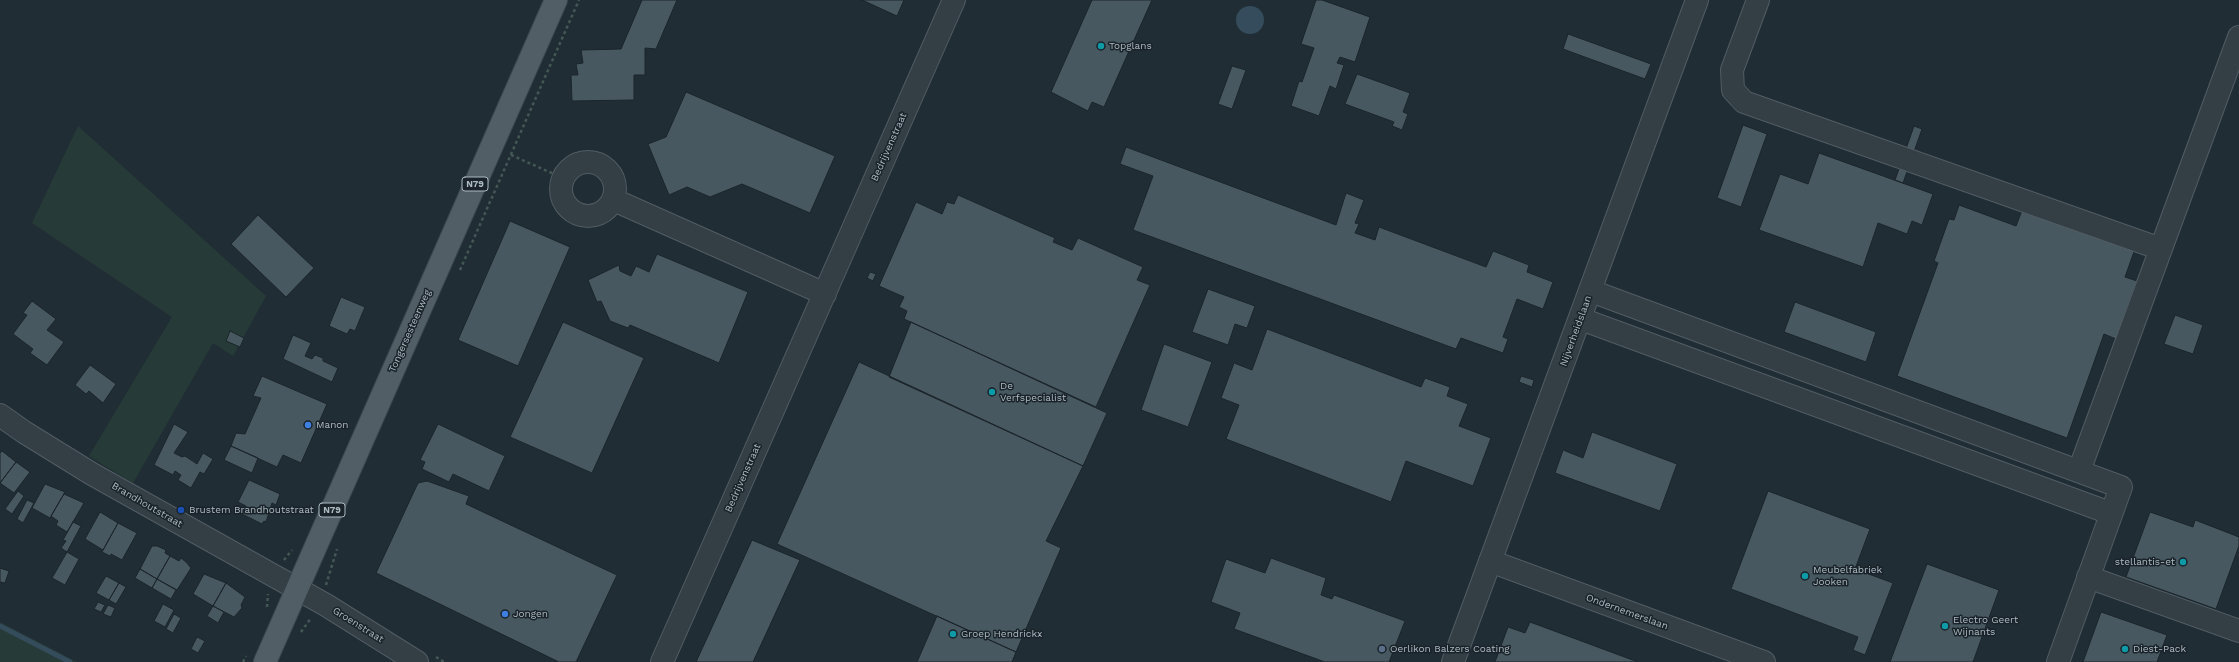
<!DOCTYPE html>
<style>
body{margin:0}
canvas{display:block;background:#202d34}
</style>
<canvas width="2239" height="662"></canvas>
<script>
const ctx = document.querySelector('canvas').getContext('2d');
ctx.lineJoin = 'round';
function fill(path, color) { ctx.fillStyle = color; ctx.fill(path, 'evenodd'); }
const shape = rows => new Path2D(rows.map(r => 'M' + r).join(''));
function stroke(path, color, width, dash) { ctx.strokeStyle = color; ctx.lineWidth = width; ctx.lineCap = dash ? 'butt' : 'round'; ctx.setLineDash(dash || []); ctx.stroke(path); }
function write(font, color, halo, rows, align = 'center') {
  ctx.font = font + ' "Work Sans",sans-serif'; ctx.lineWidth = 3; ctx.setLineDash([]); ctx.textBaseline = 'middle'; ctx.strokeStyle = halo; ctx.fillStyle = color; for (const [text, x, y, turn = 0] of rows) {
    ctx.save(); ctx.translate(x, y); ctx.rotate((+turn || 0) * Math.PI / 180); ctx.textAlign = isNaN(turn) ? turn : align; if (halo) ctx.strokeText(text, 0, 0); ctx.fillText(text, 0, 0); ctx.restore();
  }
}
fill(shape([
 [78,126,266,296,233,356,213,343,133,483,89,456,172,317,32,223],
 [0,622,77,662,0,662]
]), '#263b37');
fill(shape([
 '1236 20a14 14 0 1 1 28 0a14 14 0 1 1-28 0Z'
]), '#344c5b');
stroke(shape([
 [0,626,70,662]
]), '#344c5b', 5);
const building = shape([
 [642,0,677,0,656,49,645,48,645,75,634,75,634,100,572,101,571,75,578,75,576,64,583,63,581,50,621,49,642,0],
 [862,0,904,0,897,16,862,0],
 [1092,0,1152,0,1104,107,1092,102,1088,111,1051,92,1092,0],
 [1316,0,1322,0,1370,17,1355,62,1340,57,1337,63,1344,65,1336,89,1330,86,1319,116,1291,106,1299,81,1302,82,1314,48,1301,44,1316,0],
 [1568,34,1651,64,1645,79,1563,49,1568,34],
 [1232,66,1246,70,1232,109,1218,104,1232,66],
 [1357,74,1410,93,1403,112,1408,114,1402,130,1392,126,1394,122,1345,104,1357,74],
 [686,92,835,156,810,213,742,184,710,197,687,187,669,195,648,144,666,137,686,92],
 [1743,125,1767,134,1741,207,1717,198,1743,125],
 [1914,126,1922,129,1903,183,1895,180,1914,126],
 [1126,147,1336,225,1346,193,1364,200,1355,223,1359,224,1355,233,1375,240,1379,227,1486,267,1493,251,1529,265,1527,272,1553,282,1543,309,1517,299,1503,337,1508,339,1503,353,1461,338,1456,349,1133,230,1153,176,1120,164,1126,147],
 [1819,153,1933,194,1922,225,1912,221,1907,234,1878,223,1863,267,1759,230,1780,174,1808,184,1819,153],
 [958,195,1055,238,1053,242,1072,250,1078,238,1143,267,1137,280,1150,285,1096,407,904,319,907,311,899,307,904,297,879,286,916,202,942,214,947,202,954,204,958,195],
 [1959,205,2016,226,2023,208,2135,249,2125,277,2137,281,2116,339,2104,334,2067,438,1897,376,1938,263,1934,261,1949,219,1954,220,1959,205],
 [258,215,314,268,286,297,231,244,258,215],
 [510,221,570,247,518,366,458,340,510,221],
 [657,254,748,292,719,363,630,325,628,328,610,321,601,301,597,302,588,280,619,265,620,271,631,276,636,266,649,272,657,254],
 [870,272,876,274,873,281,867,278,870,272],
 [1208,289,1255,306,1247,328,1235,324,1228,345,1192,332,1208,289],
 [341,297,365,307,355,331,350,329,347,334,329,326,341,297],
 [32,301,56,319,47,330,64,342,47,365,30,353,33,349,13,334,27,315,23,313,32,301],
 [1795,302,1876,332,1866,362,1784,332,1795,302],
 [2175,315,2203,325,2193,354,2164,344,2175,315],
 [563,322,644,358,592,473,510,437,563,322],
 [911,322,1107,413,1083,466,889,377,911,322],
 [1267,329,1421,387,1425,378,1450,387,1447,396,1468,404,1459,426,1491,438,1473,486,1406,461,1391,502,1226,439,1239,405,1221,398,1234,363,1252,370,1267,329],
 [230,331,244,338,240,347,226,341,230,331],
 [293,335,311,343,305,356,312,359,315,355,323,358,323,361,338,368,332,382,283,359,293,335],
 [1164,344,1212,362,1188,427,1141,410,1164,344],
 [859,362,1083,466,1046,541,1061,548,1016,652,777,544,859,362],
 [90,365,116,384,103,403,89,391,86,394,75,385,90,365],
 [262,376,327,404,301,463,283,455,277,467,231,446,236,433,245,434,261,398,253,396,262,376],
 [1521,376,1534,380,1532,387,1519,382,1521,376],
 [174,424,188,432,174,453,182,457,185,456,197,464,203,453,213,459,204,474,200,472,191,488,178,480,181,475,175,471,173,475,154,465,174,424],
 [438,424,505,456,489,491,453,474,449,482,422,469,425,462,420,460,438,424],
 [1592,432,1677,464,1660,511,1555,473,1563,450,1583,458,1592,432],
 [231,446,258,458,252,473,224,460,231,446],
 [2,451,16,462,0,483,0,453,2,451],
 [16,462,30,472,14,493,0,483,16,462],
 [249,480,280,494,276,505,272,503,266,522,264,521,262,524,242,514,246,506,238,502,249,480],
 [427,481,469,496,466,504,617,575,576,662,559,662,376,573,418,483,427,481],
 [45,484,65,492,50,518,32,508,45,484],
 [18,491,24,496,12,514,5,509,18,491],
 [1768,491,1870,529,1855,569,1893,583,1865,655,1853,650,1858,637,1731,589,1768,491],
 [64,494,84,503,67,532,56,525,58,521,51,516,64,494],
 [27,500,34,503,23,523,17,519,27,500],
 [100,512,118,523,103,550,85,539,100,512],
 [2150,512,2193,527,2195,520,2239,537,2239,546,2216,609,2126,577,2150,512],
 [73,522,81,526,67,552,61,548,66,541,63,540,73,522],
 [118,523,137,533,122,560,111,554,110,556,102,552,118,523],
 [752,540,800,560,753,662,696,662,752,540],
 [152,546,157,546,166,550,165,553,170,556,157,579,140,569,152,546],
 [67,552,79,559,65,585,52,578,67,552],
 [170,556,179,561,181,558,186,562,191,568,177,590,157,579,170,556],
 [1271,558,1326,578,1321,595,1332,599,1334,595,1405,621,1389,662,1325,662,1234,629,1240,613,1211,602,1226,559,1265,573,1271,558],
 [1927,564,1999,590,1973,662,1890,662,1927,564],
 [0,568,9,571,5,583,0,582,0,568],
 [140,569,157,579,152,588,135,578,140,569],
 [204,574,226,583,213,606,193,594,204,574],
 [106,576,119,583,109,600,96,593,106,576],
 [157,579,176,590,171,599,152,588,157,579],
 [119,583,126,587,116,604,109,600,119,583],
 [226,583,245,597,241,605,242,608,234,617,213,606,226,583],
 [98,602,105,605,101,612,94,609,98,602],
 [163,604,174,610,165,627,154,621,163,604],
 [108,605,115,608,111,617,103,614,108,605],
 [213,606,224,612,218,623,207,616,213,606],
 [2101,612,2167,635,2157,662,2083,662,2101,612],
 [174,614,181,618,173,633,166,629,174,614],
 [937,616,1016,652,1012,662,917,662,937,616],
 [1530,622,1638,662,1495,662,1508,627,1525,633,1530,622],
 [197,637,205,641,198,653,191,649,197,637]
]);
fill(building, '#485860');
stroke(building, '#1b252b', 1);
const minor = shape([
 [1758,0,1732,70,1733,90,1744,102,2161,249],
 '561 189a27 27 0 1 1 54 0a27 27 0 1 1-54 0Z',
 [614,200,825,294],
 [1591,291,2121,487,2058,662],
 [1581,319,2110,513],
 [0,415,24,432,92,474,326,605,417,662],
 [2079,471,2239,37],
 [1490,561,1764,662],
 [2088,577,2239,631],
 [662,662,954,0],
 [1453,662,1697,0]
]);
const major = shape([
 [265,662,556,0]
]);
stroke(minor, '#515c63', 24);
stroke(major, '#3d474f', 24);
stroke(shape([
 [511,155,563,178],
 [460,270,579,0],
 [284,560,292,550],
 [326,585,337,549],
 [267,607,268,594],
 [301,632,311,618],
 [436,657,444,662],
 [243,662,246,656]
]), '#435755', 2.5, [3, 3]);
stroke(minor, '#333e45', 22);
stroke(major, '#515e65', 22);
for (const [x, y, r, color] of [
 [1101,46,4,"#0f9aa8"],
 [992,392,4,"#0f9aa8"],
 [308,425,4,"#3f7fe0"],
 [181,510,4,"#1a4fb4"],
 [2183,562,4,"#0f9aa8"],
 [1805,576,4,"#0f9aa8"],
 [505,614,4,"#3f7fe0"],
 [1945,626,4,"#0f9aa8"],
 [953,634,4,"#0f9aa8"],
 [1382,649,4,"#5c6f8a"],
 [2125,649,4,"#0f9aa8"]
]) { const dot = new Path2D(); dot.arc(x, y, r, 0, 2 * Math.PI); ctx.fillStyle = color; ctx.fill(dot); stroke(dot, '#192329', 1.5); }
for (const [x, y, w] of [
 [475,184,26],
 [332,510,26]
]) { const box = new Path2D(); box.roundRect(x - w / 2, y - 7, w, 14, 3); ctx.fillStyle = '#192329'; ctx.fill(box); stroke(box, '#adbac2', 1); }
write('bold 9px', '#adbac2', null, [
 ["N79",475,184],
 ["N79",332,510]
]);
write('10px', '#adbac2', '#192329', [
 ["Topglans",1109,46],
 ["De",1000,386],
 ["Verfspecialist",1000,398],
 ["Manon",316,425],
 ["Brustem Brandhoutstraat",189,510],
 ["stellantis-et",2175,562,"right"],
 ["Meubelfabriek",1813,570],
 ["Jooken",1813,582],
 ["Jongen",513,614],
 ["Electro Geert",1953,620],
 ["Wijnants",1953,632],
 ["Groep Hendrickx",961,634],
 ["Oerlikon Balzers Coating",1390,649],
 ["Diest-Pack",2133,649]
], 'left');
write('10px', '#adbac2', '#192329', [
 ["Bedrijvenstraat",889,147,-66],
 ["Tongersesteenweg",410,331,-66],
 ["Nijverheidslaan",1576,331,-70],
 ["Bedrijvenstraat",743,478,-66],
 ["Brandhoutstraat",147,505,30],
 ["Ondernemerslaan",1627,612,20],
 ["Groenstraat",358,625,32]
]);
</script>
